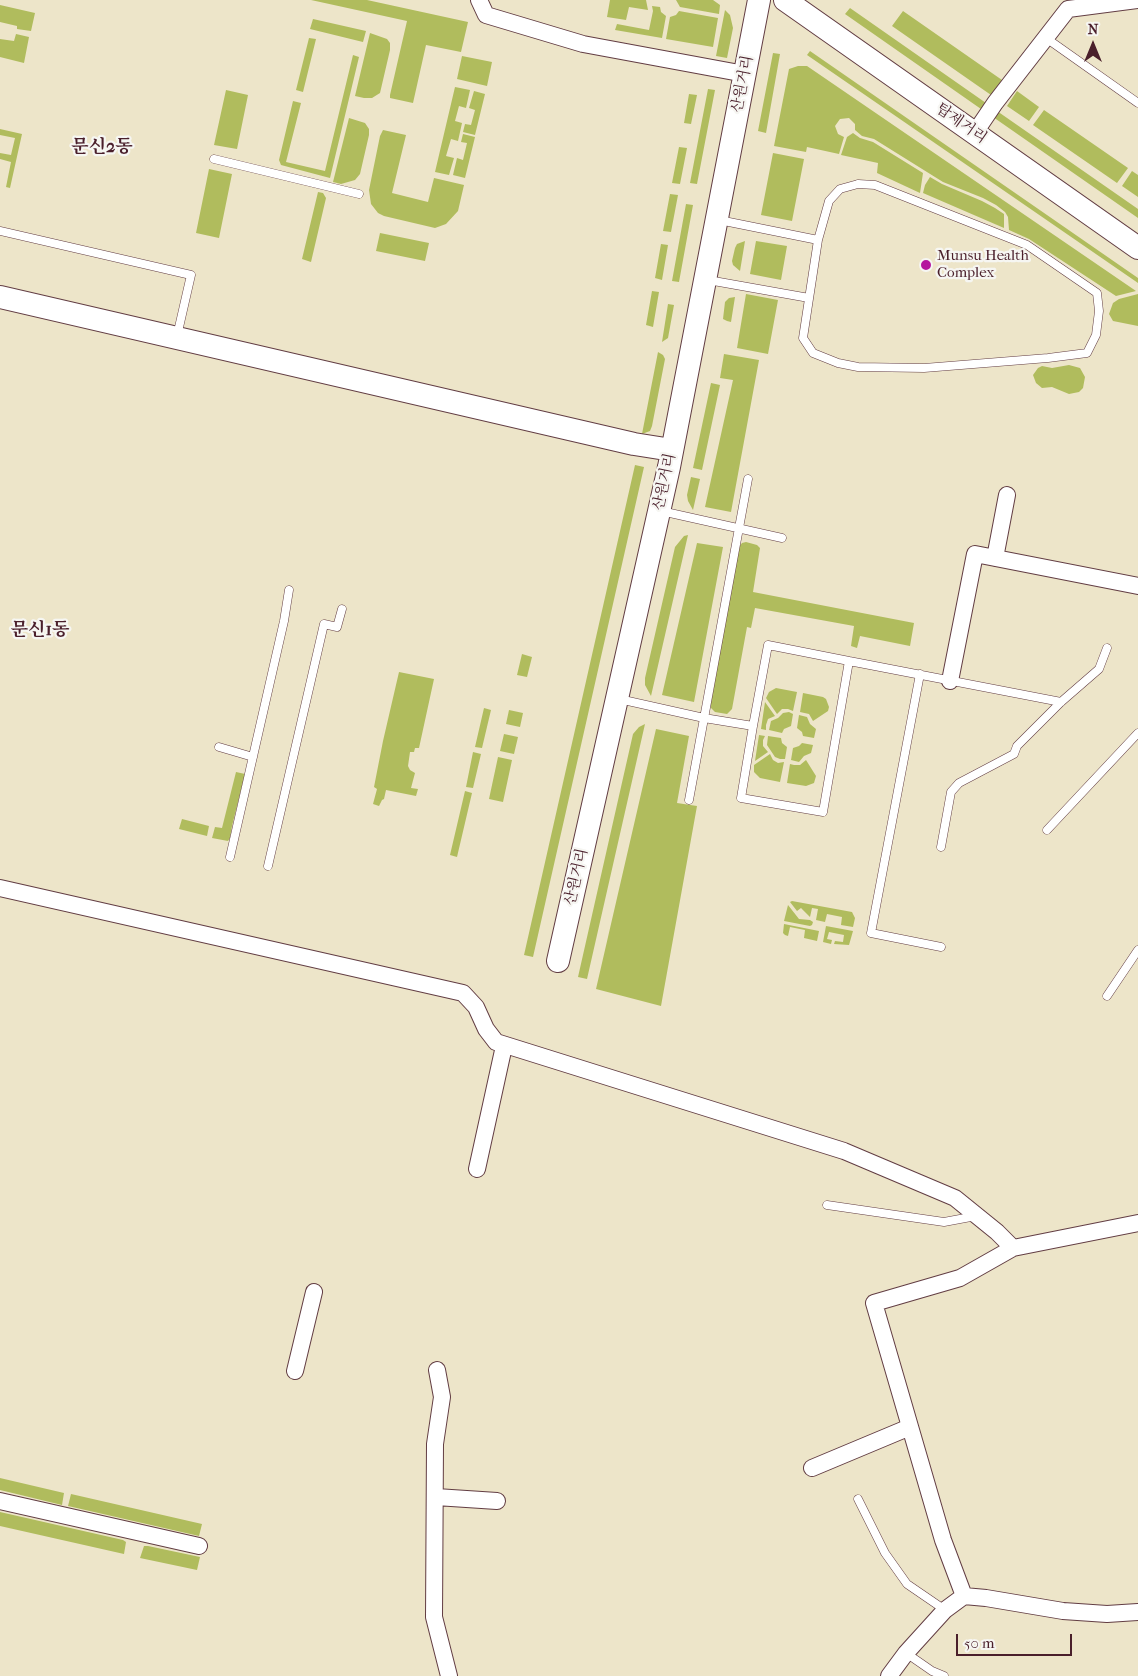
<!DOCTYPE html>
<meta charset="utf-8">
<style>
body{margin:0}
#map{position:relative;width:1138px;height:1676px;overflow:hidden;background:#ede5c9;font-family:"IM FELL French Canon",serif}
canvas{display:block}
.north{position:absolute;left:1068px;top:20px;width:50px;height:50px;-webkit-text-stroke:4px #f6f6f2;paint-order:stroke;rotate:0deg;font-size:14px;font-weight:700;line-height:20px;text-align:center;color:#4a1f2b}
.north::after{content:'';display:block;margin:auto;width:18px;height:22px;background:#4a1f2b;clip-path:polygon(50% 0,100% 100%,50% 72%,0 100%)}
.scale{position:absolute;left:956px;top:1634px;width:116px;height:22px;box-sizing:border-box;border:2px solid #4a1f2b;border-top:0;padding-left:6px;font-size:15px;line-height:18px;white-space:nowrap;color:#4a1f2b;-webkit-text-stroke:4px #f6f6f2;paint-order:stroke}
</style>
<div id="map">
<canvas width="1138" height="1676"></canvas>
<div class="north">N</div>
<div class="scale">50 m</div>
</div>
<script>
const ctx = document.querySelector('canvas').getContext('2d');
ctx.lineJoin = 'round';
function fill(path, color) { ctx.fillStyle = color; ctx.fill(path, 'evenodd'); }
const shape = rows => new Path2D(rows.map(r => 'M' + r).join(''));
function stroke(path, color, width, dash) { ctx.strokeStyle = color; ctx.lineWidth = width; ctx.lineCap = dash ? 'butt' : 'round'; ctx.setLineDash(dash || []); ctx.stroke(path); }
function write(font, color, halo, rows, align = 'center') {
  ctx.font = font + ' "IM FELL French Canon","Noto Serif KR",serif'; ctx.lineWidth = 4.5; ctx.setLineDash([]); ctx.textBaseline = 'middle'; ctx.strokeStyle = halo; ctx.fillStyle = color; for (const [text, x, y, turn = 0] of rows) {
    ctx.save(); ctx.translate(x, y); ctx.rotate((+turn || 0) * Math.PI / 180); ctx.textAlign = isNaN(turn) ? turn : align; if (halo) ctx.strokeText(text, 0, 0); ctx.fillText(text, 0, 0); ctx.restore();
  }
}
fill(shape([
 [311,0,367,0,468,22,461,52,426,45,413,103,390,98,390,95,407,21],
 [610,0,646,0,648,10,629,7,626,20,607,17],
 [676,0,713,0,720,5,719,14,680,7],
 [0,5,35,13,31,31,17,29,17,26,0,22],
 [652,6,660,7,661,12,666,16,662,38,615,30,617,24,649,30,653,11],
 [850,8,986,103,981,109,845,14],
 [725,10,730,15,733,28,727,58,716,56],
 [679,11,718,18,713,47,666,39,670,17,676,15],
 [903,11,1002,80,991,95,892,26],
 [313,19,366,31,363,42,310,29],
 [370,33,387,39,390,43,390,50,380,93,372,98,364,98,355,96],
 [16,34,29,37,24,63,0,57,0,39,14,41],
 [309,38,316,39,303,92,296,90],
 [810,51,1138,278,1138,283,807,55],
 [773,53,780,54,766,133,758,131],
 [353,55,359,57,330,178,281,165,279,160,293,101,301,103,286,162,325,171],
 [462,56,492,62,487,86,457,79],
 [798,66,807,66,1136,291,1116,296,1029,239,1009,230,1008,217,1005,212,996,205,983,198,943,182,874,139,862,136,855,130,855,124,849,118,840,119,835,126,838,134,844,137,839,154,807,147,806,152,774,146,789,69],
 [455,87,470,90,466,108,459,106,455,121,462,123,458,141,451,139,446,156,454,158,449,175,435,172],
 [708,89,715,90,697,184,690,183],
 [226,90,248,95,237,149,214,145],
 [474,91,485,94,475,135,463,132,465,124,471,125,475,110,469,108],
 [1017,91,1039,107,1029,121,1007,106],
 [689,94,697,95,691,124,684,123],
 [1044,110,1128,168,1117,183,1033,125],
 [997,111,1138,209,1138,218,993,117],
 [349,118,365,123,369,129,369,135,360,174,355,180,341,184,333,182],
 [0,129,22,134,10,188,6,187,11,162,0,159,0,153,11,155,15,138,0,135],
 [383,130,406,135,392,193,428,202,434,178,464,185,458,211,446,224,435,228,384,216,378,213,371,204,369,190,380,136],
 [853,133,860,138,873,142,923,173,920,193,877,173,878,163,841,155,847,137],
 [463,134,475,137,465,178,453,175,457,158,463,160,467,143,461,142],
 [679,147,687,148,680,184,672,183],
 [773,153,804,159,792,221,761,215],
 [209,169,232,174,219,238,196,233],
 [1132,171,1138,175,1138,197,1122,186],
 [930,177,942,184,982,201,995,208,1004,214,1004,228,923,193,925,185],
 [318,192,323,193,326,198,311,262,302,259],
 [670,194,678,195,671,232,663,231],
 [686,204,693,205,679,282,672,281],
 [380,233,429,243,425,261,376,251],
 [745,241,740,271,733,265,732,261,735,248,737,244],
 [756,241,787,246,781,280,750,274],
 [661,244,668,245,662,280,655,278],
 [652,291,659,292,653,327,646,325],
 [746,294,778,300,768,354,737,348],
 [1138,294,1138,326,1113,321,1109,314,1113,303,1119,299],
 [735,297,731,322,727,321,723,319,725,302,729,298],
 [668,304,674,305,668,338,662,342],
 [658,352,663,355,665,359,652,426,650,431,642,434],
 [724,354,759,360,731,512,705,507,733,380,720,378],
 [1069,365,1080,368,1085,377,1083,388,1079,392,1069,394,1052,387,1042,388,1036,383,1033,375,1038,368,1042,366,1052,368],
 [711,383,720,385,702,470,693,468],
 [635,465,644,467,533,957,524,955],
 [691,477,700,479,693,510,688,501,687,495],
 [688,535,651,696,645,685,645,678,675,547,684,536],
 [746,542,757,545,760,548,753,592,914,623,910,646,860,636,857,648,851,646,854,626,755,608,751,628,747,627,732,709,727,714,715,712,711,708,710,705,739,547,742,543],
 [697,543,723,547,694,702,662,695],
 [522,654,532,657,527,677,517,675],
 [399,672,434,679,419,748,415,748,414,752,410,752,408,766,410,770,415,773,411,788,418,789,416,796,386,790,384,799,382,800,379,806,373,804,377,789,374,787,383,741],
 [776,688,797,692,793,711,788,709,782,709,777,714,766,698,769,692],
 [803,693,823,697,826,699,829,707,828,711,813,721,809,714,800,712],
 [765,702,775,716,768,719,766,725,766,730,761,729],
 [484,708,491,710,482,748,475,747],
 [509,710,523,713,520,727,506,724],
 [789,712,793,714,791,726,784,729,782,733,769,730,771,721,778,718,783,713],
 [799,715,807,717,810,724,816,729,814,738,803,736,802,732,797,728],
 [645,724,587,979,578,977,633,734,639,727],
 [656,729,689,736,677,803,697,806,661,1006,596,989],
 [504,734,518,737,514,754,500,751],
 [759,735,765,736,763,740,763,746,768,752,755,761],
 [768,736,781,738,782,743,787,747,785,759,780,759,775,757,767,745],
 [802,743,813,745,811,753,804,756,799,762,791,760,793,748,799,746],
 [473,752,481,754,473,788,466,787],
 [770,754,773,760,778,763,784,762,780,782,760,778,754,772,754,765],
 [498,757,512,760,503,802,489,799],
 [806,760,816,776,814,783,806,786,787,783,790,764,794,765,800,765],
 [236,772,245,774,232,826,230,838,228,841,212,838,215,827,222,828],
 [465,791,472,793,457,857,450,855],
 [182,819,209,826,207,836,179,829],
 [792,901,852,912,855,918,853,927,841,925,842,917,827,914,825,922,816,920,818,909,812,908,810,917,801,908,797,911,790,902],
 [788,905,799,919,810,920,813,922,812,925,810,926,784,921],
 [784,924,819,931,817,941,804,938,805,930,790,927,788,936,785,935,783,933],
 [826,926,853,931,849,945,834,944,835,941,843,942,844,935,829,932,827,939,832,940,831,944,823,942],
 [0,1478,64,1493,62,1505,0,1490],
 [71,1494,202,1524,199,1536,68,1506],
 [0,1512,123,1540,126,1542,124,1554,0,1526],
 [144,1546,148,1546,200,1557,197,1570,140,1558]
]), '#b0bc5d');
const lane = shape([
 [1046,38,1138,103],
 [214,159,359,194],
 [858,184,875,185,1027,245,1097,293,1099,311,1096,335,1087,353,1048,358,924,368,858,367,838,363,813,353,803,338,818,240,829,201,840,189,858,184],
 [719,220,818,240],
 [0,231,191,275,177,336],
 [708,280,809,298],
 [661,511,782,538],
 [920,674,871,933,941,947],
 [619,699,704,718,753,726,741,798,823,812,849,661,1061,702],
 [753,726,768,645,849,661],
 [219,747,253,757],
 [689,800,748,479],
 [1047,830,1138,733],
 [941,847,951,792,959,783,1014,754,1017,746,1061,702,1099,669,1107,648],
 [230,857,284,621,289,590],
 [268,866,324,624,337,627,342,609],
 [1107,996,1138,950],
 [827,1205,944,1222,976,1216],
 [858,1499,885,1553,907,1584,945,1610],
 [906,1653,932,1671,944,1676]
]);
const street = shape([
 [479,0,486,15,583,44,745,74],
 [974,134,995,103,1068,9,1138,0],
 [995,558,1007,495],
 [950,681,975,554,1138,586],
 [0,888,463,993,476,1007,486,1029,496,1042,844,1151,955,1198,997,1232,1013,1248],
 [477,1169,504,1046],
 [437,1370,442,1397,435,1444,434,1617,449,1676],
 [295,1371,314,1292],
 [812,1468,910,1427],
 [436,1497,497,1501],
 [0,1501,199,1546],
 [964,1596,943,1540,874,1303,960,1278,1013,1248,1138,1223],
 [889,1676,906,1653,945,1610,964,1596,986,1598,1063,1611,1107,1614,1138,1612]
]);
const secondary = shape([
 [785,0,1138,248],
 [0,297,634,444,672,450],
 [558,961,669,467,759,0]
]);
stroke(lane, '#623d43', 9);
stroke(street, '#623d43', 18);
stroke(secondary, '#623d43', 24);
stroke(lane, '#fff', 8);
stroke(street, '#fff', 16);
stroke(secondary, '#fff', 22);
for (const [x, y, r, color] of [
 [926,265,6,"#b5179e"]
]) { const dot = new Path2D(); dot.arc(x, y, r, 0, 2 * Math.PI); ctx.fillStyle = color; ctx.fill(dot); stroke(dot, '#f6f6f2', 2); }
write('15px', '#4a1f2b', '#f6f6f2', [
 ["산원거리",743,84,-79],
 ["탑제거리",961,124,35],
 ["산원거리",665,482,-78],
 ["산원거리",577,877,-77]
]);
write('15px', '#4a1f2b', '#f6f6f2', [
 ["Munsu Health",937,256],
 ["Complex",937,273]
], 'left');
write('bold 18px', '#4a1f2b', '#f6f6f2', [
 ["문신2동",102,148],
 ["문신1동",40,631]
]);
</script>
